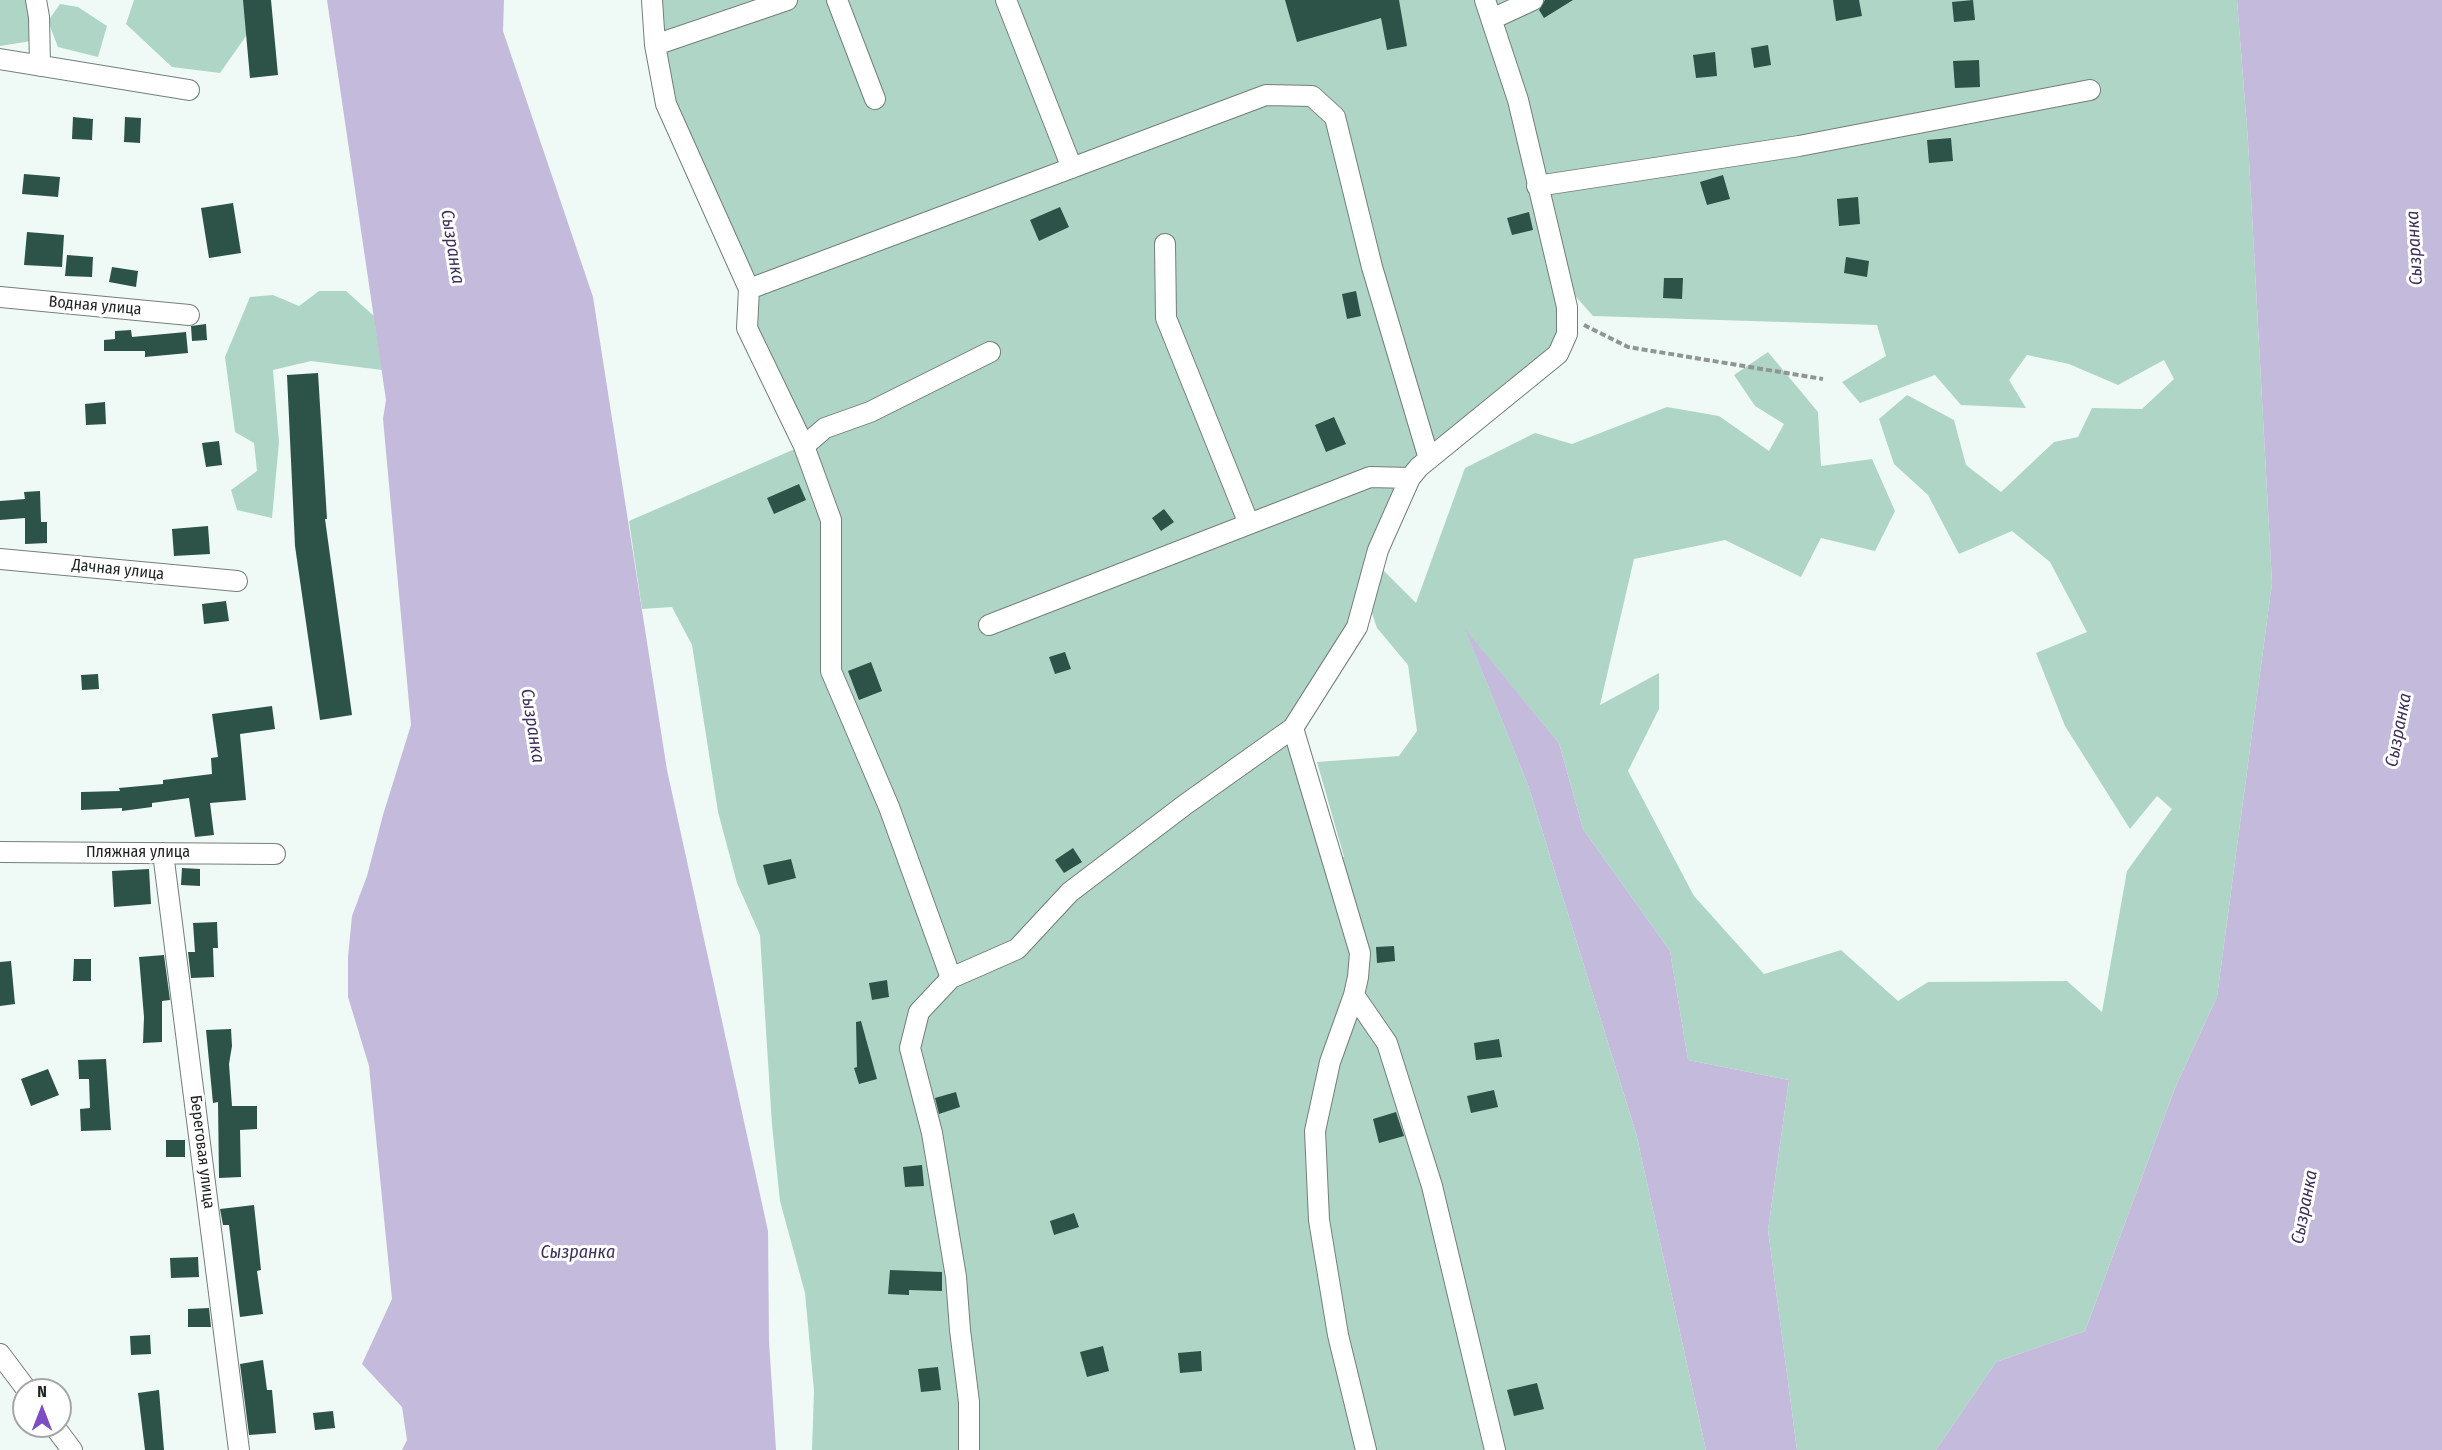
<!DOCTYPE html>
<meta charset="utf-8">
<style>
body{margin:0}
#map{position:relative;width:2442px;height:1450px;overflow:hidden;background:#effaf6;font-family:"Fira Sans Condensed",sans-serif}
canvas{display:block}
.north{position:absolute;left:12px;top:1378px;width:60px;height:60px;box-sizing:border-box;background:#fff;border:2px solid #a5a7a6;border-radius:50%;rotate:0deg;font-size:16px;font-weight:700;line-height:24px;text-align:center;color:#1e2221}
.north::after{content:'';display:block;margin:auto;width:21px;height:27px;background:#7c4dc5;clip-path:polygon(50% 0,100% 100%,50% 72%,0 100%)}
</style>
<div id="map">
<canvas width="2442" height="1450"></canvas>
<div class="north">N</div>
</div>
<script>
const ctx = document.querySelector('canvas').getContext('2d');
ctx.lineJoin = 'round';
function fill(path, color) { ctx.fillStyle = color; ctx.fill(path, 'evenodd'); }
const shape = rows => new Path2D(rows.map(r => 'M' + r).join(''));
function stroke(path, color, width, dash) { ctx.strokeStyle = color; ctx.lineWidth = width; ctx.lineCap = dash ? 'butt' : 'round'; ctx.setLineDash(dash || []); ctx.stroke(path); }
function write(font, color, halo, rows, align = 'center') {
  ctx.font = font + ' "Fira Sans Condensed",sans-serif'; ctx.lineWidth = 6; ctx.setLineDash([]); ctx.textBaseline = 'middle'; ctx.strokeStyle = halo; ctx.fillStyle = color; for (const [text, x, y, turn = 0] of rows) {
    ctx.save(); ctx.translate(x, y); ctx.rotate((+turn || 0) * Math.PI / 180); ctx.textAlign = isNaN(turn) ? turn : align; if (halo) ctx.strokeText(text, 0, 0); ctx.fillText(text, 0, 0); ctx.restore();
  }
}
fill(shape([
 [0,0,27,0,31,41,0,46],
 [134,0,247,0,251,29,220,73,172,67,126,24],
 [652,0,2237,0,2248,141,2272,583,2217,997,2175,1088,2085,1331,1996,1362,1936,1450,1797,1450,1768,1230,1789,1080,1688,1060,1670,951,1583,829,1559,743,1466,631,1528,785,1636,1133,1706,1450,812,1450,814,1391,805,1293,780,1201,772,1125,760,935,737,883,718,812,692,645,672,607,642,609,629,521,804,445,747,328,749,289,666,104],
 [1561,280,1593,316,1877,325,1886,356,1842,382,1860,403,1935,375,1961,405,2026,408,2009,380,2027,355,2069,364,2118,385,2164,360,2174,379,2142,409,2092,408,2078,437,2054,442,2001,492,1966,465,1954,420,1907,395,1879,419,1894,464,1928,495,1959,554,2012,531,2050,562,2087,632,2036,653,2065,726,2130,829,2157,796,2172,809,2127,871,2102,1012,2067,981,1928,982,1898,1001,1841,950,1764,974,1694,896,1628,771,1659,709,1659,673,1600,705,1634,559,1725,540,1801,577,1821,538,1875,551,1895,511,1872,459,1821,466,1818,412,1768,352,1734,375,1755,406,1784,424,1769,451,1719,416,1667,407,1572,444,1535,433,1465,468,1416,603,1383,570,1367,594,1419,467,1567,334],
 [1366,595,1377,628,1408,665,1417,731,1399,756,1317,762,1344,857,1331,857,1293,728],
 [60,4,78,7,107,26,98,57,58,47,48,21],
 [319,291,346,291,374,316,382,370,311,361,273,370,279,442,272,518,237,510,231,490,257,471,254,443,235,432,225,357,250,297,273,295,299,306]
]), '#afd5c7');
fill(shape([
 [327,0,504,0,503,31,593,297,667,770,768,1231,769,1341,776,1450,402,1450,407,1440,402,1407,362,1364,392,1299,369,1066,348,997,348,957,352,916,367,876,383,815,411,725,383,419,386,400],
 [2237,0,2442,0,2442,1450,1936,1450,1996,1362,2085,1331,2175,1088,2217,997,2272,583,2248,141],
 [1465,629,1559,743,1583,829,1670,951,1688,1060,1789,1080,1768,1230,1797,1450,1706,1450,1636,1133,1528,785]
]), '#c4badc');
fill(shape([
 [243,0,271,0,278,75,250,78],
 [1285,0,1399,0,1407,46,1387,50,1381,18,1297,42],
 [1545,0,1573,0,1544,18,1539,10],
 [1833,0,1859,0,1862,16,1836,21],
 [1973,0,1975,20,1954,22,1952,2],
 [1768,45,1771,65,1754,68,1751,48],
 [1715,52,1717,76,1696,78,1693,55],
 [1979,60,1980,87,1955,88,1953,61],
 [73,117,93,119,92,140,72,139],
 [125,117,141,118,140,143,124,142],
 [1951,138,1953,161,1929,163,1927,140],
 [24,174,60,177,58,197,22,194],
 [1723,175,1730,199,1707,205,1700,182],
 [1858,197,1860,224,1839,226,1837,199],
 [233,203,241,253,209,258,201,208],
 [1060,207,1069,227,1039,241,1030,220],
 [1529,212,1533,230,1512,235,1507,218],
 [27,232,64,235,62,267,24,265],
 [67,255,93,257,92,277,65,276],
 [1846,257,1869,261,1867,277,1844,273],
 [112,267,138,271,136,287,109,282],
 [1664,278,1683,278,1682,299,1663,298],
 [1356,291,1361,316,1347,319,1342,294],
 [206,324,207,340,192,341,191,326],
 [131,330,132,337,186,332,188,353,145,357,145,351,104,351,104,340,115,339,115,331],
 [318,373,327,519,325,519,352,715,320,720,295,546,287,375],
 [105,402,106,424,86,425,85,404],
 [1334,417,1346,444,1326,452,1315,425],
 [219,441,222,465,206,467,202,443],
 [799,484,806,500,774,514,767,498],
 [40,491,41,522,47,522,47,543,25,544,25,518,0,520,0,501,25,499,24,492],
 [1164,509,1174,522,1161,531,1152,518],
 [208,526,210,554,174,556,172,529],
 [226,601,229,621,204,624,202,604],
 [1065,652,1071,669,1055,674,1049,657],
 [871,662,882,691,859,700,848,671],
 [98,674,99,689,82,690,81,675],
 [272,706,275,729,240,734,246,800,210,803,214,835,195,837,189,798,152,803,152,807,122,811,122,808,81,810,81,792,120,791,119,788,163,784,163,780,212,774,211,758,218,757,212,714],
 [1073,848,1082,862,1064,873,1055,860],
 [791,859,796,878,768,885,763,865],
 [182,868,200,869,200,886,181,885],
 [149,869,151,904,114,907,112,871],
 [217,922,218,948,213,948,214,977,191,978,188,952,195,952,193,923],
 [1394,946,1395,961,1377,963,1376,947],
 [164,955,170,1000,162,1001,162,1042,143,1043,144,1017,139,957],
 [74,959,91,959,91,981,73,981],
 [11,961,15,1004,0,1006,0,962],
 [887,980,889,997,872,1000,869,983],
 [861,1021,877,1079,859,1084,854,1068,857,1067,856,1022],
 [231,1029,232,1046,229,1064,232,1106,257,1106,257,1129,240,1130,241,1177,219,1178,218,1102,213,1103,206,1030],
 [1499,1039,1502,1057,1476,1060,1474,1043],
 [106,1059,111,1130,81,1131,80,1109,90,1108,89,1079,79,1079,78,1060],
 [48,1069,59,1095,31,1106,21,1079],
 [1494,1090,1498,1107,1471,1113,1467,1096],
 [956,1092,960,1107,939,1114,935,1098],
 [1396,1112,1404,1136,1379,1143,1373,1119],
 [166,1140,185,1140,185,1157,166,1157],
 [922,1165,924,1186,905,1187,903,1167],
 [254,1205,261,1270,257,1271,263,1314,240,1317,229,1225,223,1225,220,1209],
 [1074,1213,1079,1227,1054,1235,1050,1221],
 [198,1257,199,1277,171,1278,170,1258],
 [890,1270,942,1272,942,1291,909,1290,909,1295,888,1294],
 [209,1308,211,1327,188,1327,188,1309],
 [150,1335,151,1354,131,1355,130,1336],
 [1103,1346,1109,1371,1087,1377,1080,1352],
 [1201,1351,1202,1371,1180,1373,1178,1353],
 [263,1360,267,1390,272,1390,276,1433,249,1435,240,1364],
 [938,1367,941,1390,921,1392,918,1369],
 [1537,1383,1544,1409,1514,1416,1507,1390],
 [159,1390,164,1450,145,1450,138,1393],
 [333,1411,335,1428,315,1430,313,1413]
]), '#2d5247');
const minor = shape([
 [36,0,39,17,40,66],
 [652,0,655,45,666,104,749,289,747,328,804,446,831,520,831,671,889,807,951,978],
 [837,0,875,99],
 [1006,0,1072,168],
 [1492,19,1533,0],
 [655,45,787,0],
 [0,59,189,90],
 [1537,186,1799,146,2090,90],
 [1165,244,1166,318,1249,524],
 [749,289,1266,95,1312,96,1335,117,1372,267,1429,459],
 [0,297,189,315],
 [804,446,825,428,870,412,990,352],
 [0,559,237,581],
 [989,625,1370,477,1410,478],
 [0,852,275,854],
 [163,853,239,1450],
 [1354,995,1387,1043,1432,1186,1495,1450],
 [0,1354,27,1390],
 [54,1426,72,1450],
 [969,1450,969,1402,960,1330,956,1277,932,1133,910,1048,919,1012,951,978,1017,949,1070,892,1186,804,1293,728],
 [1366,1450,1338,1335,1319,1220,1315,1131,1330,1062,1354,995,1358,977,1360,953,1293,728,1357,627,1378,550,1410,478,1419,467,1558,354,1567,334,1567,307,1518,100,1485,0]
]);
stroke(minor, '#747e7a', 22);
stroke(shape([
 [1584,325,1628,347,1823,379]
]), '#8e9593', 4, [6, 3]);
stroke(minor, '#fff', 20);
write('16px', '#1e2221', '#fff', [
 ["Водная улица",95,306,5],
 ["Дачная улица",118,570,6],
 ["Пляжная улица",138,853],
 ["Береговая улица",202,1152,83]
]);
write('italic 18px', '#3e2f5b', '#fff', [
 ["Сызранка",452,247,81],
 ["Сызранка",2415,248,-93],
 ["Сызранка",532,726,81],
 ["Сызранка",2399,730,-79],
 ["Сызранка",2305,1207,-79],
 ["Сызранка",578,1253]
]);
</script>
